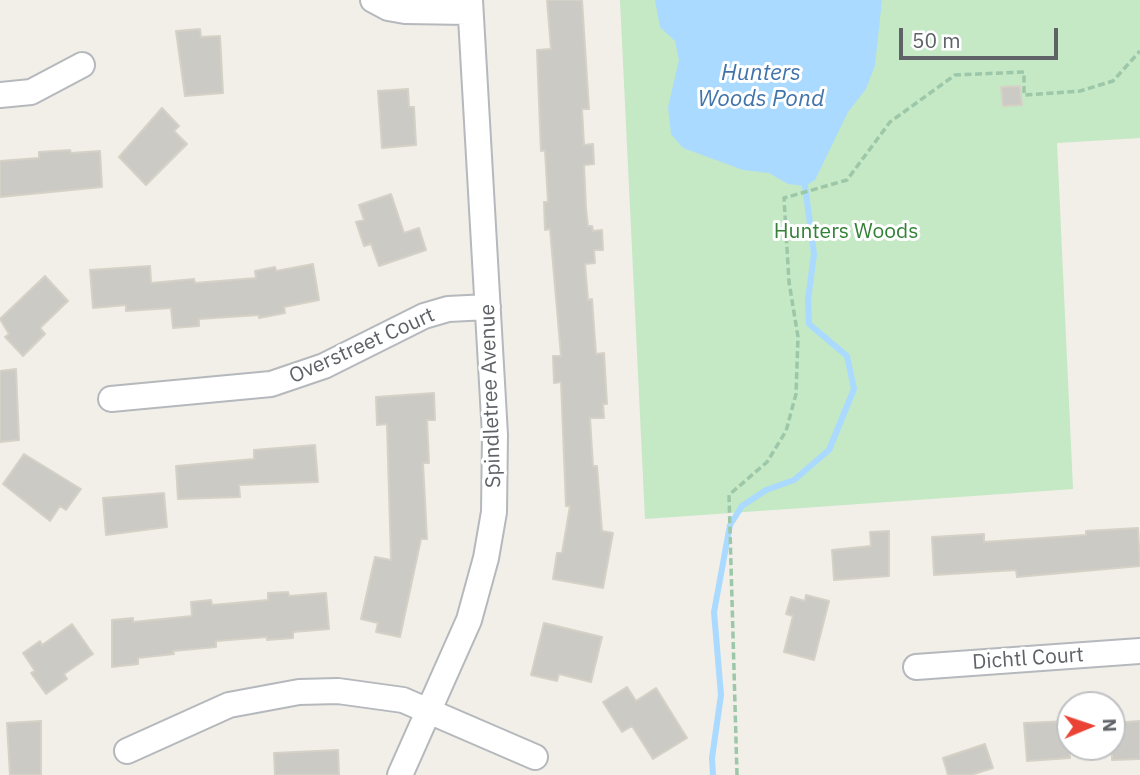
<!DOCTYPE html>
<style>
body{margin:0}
#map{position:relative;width:1140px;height:775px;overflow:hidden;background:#f1efe8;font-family:"IBM Plex Sans",sans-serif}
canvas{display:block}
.north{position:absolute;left:1056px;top:691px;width:70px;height:70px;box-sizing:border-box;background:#fff;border:2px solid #bfc1c3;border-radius:50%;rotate:88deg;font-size:19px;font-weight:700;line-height:28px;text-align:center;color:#5f6368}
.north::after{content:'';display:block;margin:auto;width:24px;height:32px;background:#ea4335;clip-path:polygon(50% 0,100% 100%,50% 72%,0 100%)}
.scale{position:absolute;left:899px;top:28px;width:159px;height:32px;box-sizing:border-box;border:4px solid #5f6368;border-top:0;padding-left:9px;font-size:21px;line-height:24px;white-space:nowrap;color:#5f6368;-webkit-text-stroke:5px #fff;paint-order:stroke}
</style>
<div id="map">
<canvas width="1140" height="775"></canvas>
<div class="north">N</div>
<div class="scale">50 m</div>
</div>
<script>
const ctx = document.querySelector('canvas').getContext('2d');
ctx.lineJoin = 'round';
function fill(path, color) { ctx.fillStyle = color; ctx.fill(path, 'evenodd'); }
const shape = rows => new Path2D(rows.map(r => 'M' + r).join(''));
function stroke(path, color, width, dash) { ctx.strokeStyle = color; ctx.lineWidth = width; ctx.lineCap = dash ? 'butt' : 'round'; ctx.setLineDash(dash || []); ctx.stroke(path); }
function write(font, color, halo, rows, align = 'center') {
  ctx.font = font + ' "IBM Plex Sans",sans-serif'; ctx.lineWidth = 6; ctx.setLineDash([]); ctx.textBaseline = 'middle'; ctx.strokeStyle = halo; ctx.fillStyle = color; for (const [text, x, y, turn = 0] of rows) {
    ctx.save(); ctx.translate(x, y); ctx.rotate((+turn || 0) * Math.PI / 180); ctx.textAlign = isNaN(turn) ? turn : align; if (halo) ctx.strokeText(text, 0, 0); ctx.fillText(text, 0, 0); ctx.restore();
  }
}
fill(shape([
 [620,0,1140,0,1140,138,1057,143,1073,489,645,519]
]), '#c5e8c5');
fill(shape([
 [655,0,882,0,875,65,866,89,848,112,815,180,805,186,788,184,769,173,743,170,683,148,671,134,668,107,679,60,675,41,660,27]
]), '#aadaff');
stroke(shape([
 [713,775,712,758,721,695,714,612,730,525,742,506,766,490,794,480,829,450,854,389,847,356,809,324,808,300,814,254,805,186]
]), '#aadaff', 6);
const building = shape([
 [547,0,582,0,589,109,582,109,584,145,593,144,594,164,584,165,586,208,588,226,592,226,593,231,602,230,603,250,594,250,595,263,585,264,588,300,592,299,596,354,604,353,607,404,603,404,604,418,590,418,593,466,597,466,602,531,613,533,603,588,553,579,557,553,562,553,570,506,566,506,561,382,554,383,553,356,561,356,550,229,545,230,544,202,548,202,545,150,541,151,540,128,537,50,551,49,547,0],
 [200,29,201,37,220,36,223,93,185,96,176,31,200,29],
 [1020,86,1022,105,1003,106,1001,87,1020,86],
 [408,89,409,107,414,107,416,145,382,148,378,91,408,89],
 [162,108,179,126,174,131,187,144,146,185,119,157,162,108],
 [70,150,71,153,100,151,102,187,0,197,0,161,39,158,39,152,70,150],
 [391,194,404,233,419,228,426,250,379,266,371,244,364,246,356,222,364,220,359,205,391,194],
 [313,264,319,300,284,307,285,313,259,318,259,315,199,319,199,326,173,328,171,308,126,311,126,305,93,308,90,270,150,266,151,283,194,279,195,283,256,278,255,271,275,267,276,271,313,264],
 [45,276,68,301,40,328,45,334,23,356,5,337,9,334,0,319,45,276],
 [16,369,19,440,0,442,0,371,16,369],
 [434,393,435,420,427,420,429,463,423,463,427,539,421,539,400,637,376,632,378,623,361,619,375,557,391,560,387,424,377,425,376,397,434,393],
 [315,445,318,482,239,485,240,497,178,499,176,466,254,459,254,450,315,445],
 [24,454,81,489,66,510,60,506,50,521,3,484,24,454],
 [164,493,167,527,106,535,103,498,164,493],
 [1138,528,1140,566,1017,577,1016,570,934,575,932,537,984,534,984,542,1086,535,1086,531,1138,528],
 [889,531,889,576,834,580,832,550,871,546,870,532,889,531],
 [288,592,289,596,326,593,329,629,293,632,293,638,267,640,267,637,216,641,216,647,173,651,174,654,138,658,138,664,112,667,112,620,133,618,133,622,192,616,191,602,211,600,212,605,268,600,268,593,288,592],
 [806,595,829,601,814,660,784,652,793,616,786,614,791,597,805,601,806,595],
 [544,623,602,637,591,682,559,674,557,681,531,675,544,623],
 [72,624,93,654,64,674,67,679,46,694,31,673,35,671,23,653,40,641,42,645,72,624],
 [627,687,636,701,656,688,687,738,653,759,632,726,622,732,603,702,627,687],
 [41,721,41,775,10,775,7,723,41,721],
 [1070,721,1070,758,1027,761,1024,723,1070,721],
 [1140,721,1140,759,1112,760,1112,723,1140,721],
 [985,744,993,768,971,775,948,775,943,758,985,744],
 [338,750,339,775,275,775,274,753,338,750]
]);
fill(building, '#cccac5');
stroke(building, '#d6d1c6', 2);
const minor = shape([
 [373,0,388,8,405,11,469,12],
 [0,95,31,92,82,65],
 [111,399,271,384,324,366,424,316,448,309,488,307],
 [916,667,1140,651],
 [127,751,229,705,299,692,338,691,403,700,535,757],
 [400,775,469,620,486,558,494,512,495,435,470,0]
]);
stroke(minor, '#b5b8bc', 28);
stroke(shape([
 [737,775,729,495,767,462,786,431,796,394,798,337,789,282,784,198,847,180,890,122,955,75,1024,72,1024,95,1080,91,1113,81,1140,51]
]), '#9cc7a9', 3.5, [7, 3.5]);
stroke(minor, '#fff', 24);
write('21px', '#348238', '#fff', [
 ["Hunters Woods",846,232]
]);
write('21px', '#5f6368', '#fff', [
 ["Overstreet Court",362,346,-24],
 ["Spindletree Avenue",491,396,-92],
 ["Dichtl Court",1028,659,-4]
]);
write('italic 23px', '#4174aa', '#fff', [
 ["Hunters",761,73],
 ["Woods Pond",761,99]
]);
</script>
